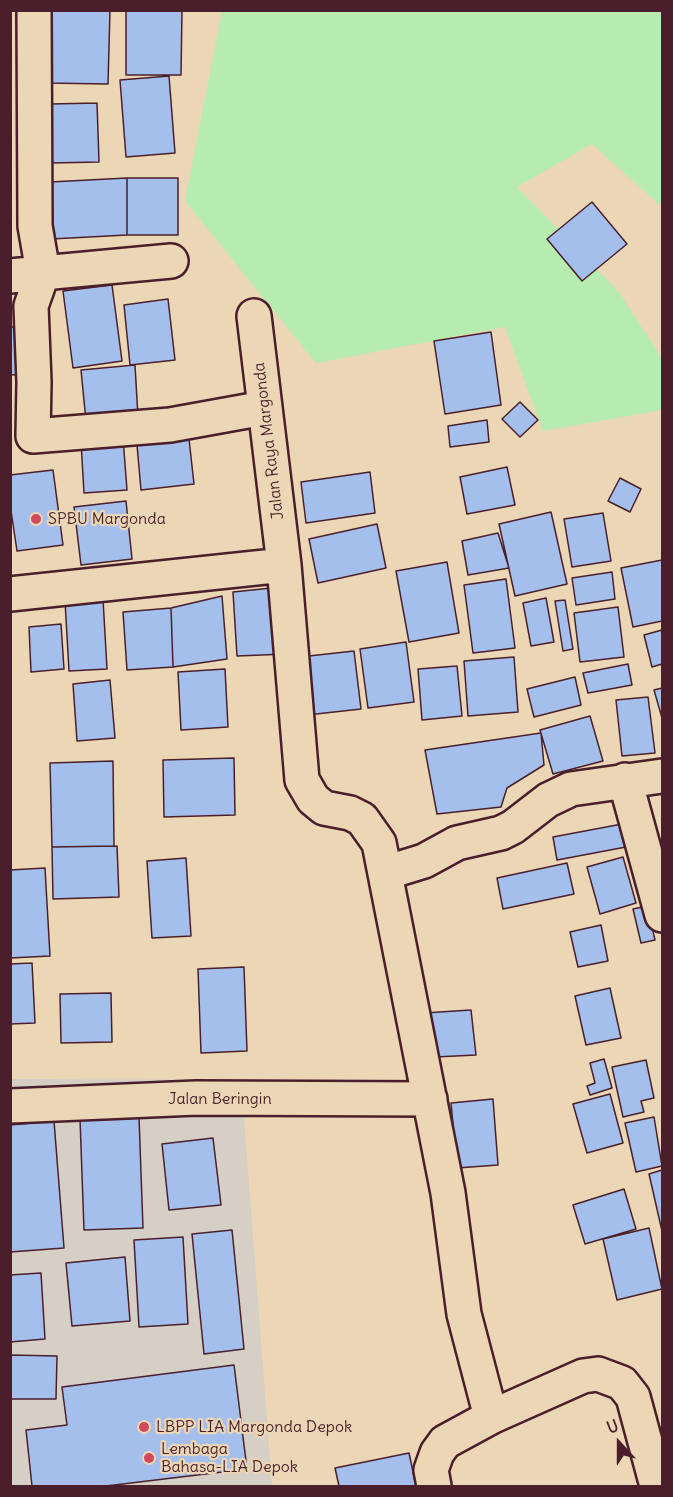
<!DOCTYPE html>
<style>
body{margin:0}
#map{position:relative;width:673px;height:1497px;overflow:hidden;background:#ebd6b5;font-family:Delius,sans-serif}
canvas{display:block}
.frame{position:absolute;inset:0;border:12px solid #4a1f2b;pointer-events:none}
.north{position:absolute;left:589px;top:1413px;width:60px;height:60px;-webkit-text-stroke:4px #ebd6b5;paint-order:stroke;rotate:339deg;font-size:16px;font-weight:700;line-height:24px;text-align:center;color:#4a1f2b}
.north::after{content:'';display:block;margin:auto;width:21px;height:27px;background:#4a1f2b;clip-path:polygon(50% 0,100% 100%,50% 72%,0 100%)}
</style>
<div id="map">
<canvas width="673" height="1497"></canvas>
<div class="frame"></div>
<div class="north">U</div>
</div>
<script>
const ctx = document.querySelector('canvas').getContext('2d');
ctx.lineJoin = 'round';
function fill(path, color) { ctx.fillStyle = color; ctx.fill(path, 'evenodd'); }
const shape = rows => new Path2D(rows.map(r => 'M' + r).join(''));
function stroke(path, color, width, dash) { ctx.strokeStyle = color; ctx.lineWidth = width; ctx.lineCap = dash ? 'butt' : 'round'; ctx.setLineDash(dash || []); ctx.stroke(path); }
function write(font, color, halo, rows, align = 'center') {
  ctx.font = font + ' Delius,sans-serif'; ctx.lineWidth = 4.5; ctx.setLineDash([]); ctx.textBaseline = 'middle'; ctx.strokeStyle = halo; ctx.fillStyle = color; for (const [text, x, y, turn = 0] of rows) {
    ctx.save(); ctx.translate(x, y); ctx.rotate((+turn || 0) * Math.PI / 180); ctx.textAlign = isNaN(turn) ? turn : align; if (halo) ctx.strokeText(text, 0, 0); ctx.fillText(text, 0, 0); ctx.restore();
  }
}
fill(shape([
 [11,1079,241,1080,272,1486,11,1486]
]), '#d6cfc6');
fill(shape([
 [222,11,662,11,662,207,592,144,517,187,618,291,662,358,662,410,543,431,505,327,316,363,185,201]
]), '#b6ecaf');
const building = shape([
 [48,10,110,10,108,84,46,83,48,10],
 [126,10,182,10,181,75,126,75,126,10],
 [169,76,175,153,126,157,120,80,169,76],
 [97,103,99,162,51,163,50,104,97,103],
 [127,178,127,235,51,239,50,182,127,178],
 [127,178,178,178,178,235,127,235,127,178],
 [592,202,627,244,582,281,547,239,592,202],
 [112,285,122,361,73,368,63,291,112,285],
 [168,299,175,360,130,365,124,305,168,299],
 [10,327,24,327,29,374,10,375,10,327],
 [491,332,501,405,445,414,434,341,491,332],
 [135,365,138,417,86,421,81,370,135,365],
 [520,402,538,420,520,437,502,419,520,402],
 [487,420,489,442,450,447,448,426,487,420],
 [123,438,127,490,84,493,81,442,123,438],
 [189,439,194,484,141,490,137,445,189,439],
 [507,467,515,505,467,514,460,477,507,467],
 [53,470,63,545,17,551,10,504,10,475,53,470],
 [370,472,375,513,306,523,301,482,370,472],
 [620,478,641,489,630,512,608,501,620,478],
 [126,501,132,559,81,565,74,507,126,501],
 [551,512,567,584,515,596,499,524,551,512],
 [603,513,611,561,572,567,564,519,603,513],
 [377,524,386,568,318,583,309,539,377,524],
 [498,533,509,568,468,575,462,541,498,533],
 [662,560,662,621,633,627,621,568,662,560],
 [447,562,459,633,409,642,396,571,447,562],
 [612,572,615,599,576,605,572,578,612,572],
 [506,579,515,648,473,653,464,585,506,579],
 [281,587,286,654,237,656,233,592,281,587],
 [222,596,227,659,173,667,171,608,222,596],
 [546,598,554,642,531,646,523,603,546,598],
 [103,599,107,669,69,671,65,601,103,599],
 [565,600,573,649,563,651,555,601,565,600],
 [618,607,624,657,580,662,574,613,618,607],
 [171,608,173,667,127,670,123,612,171,608],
 [61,624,64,669,31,672,29,627,61,624],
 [662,630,662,664,652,667,644,635,662,630],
 [406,642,414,702,368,708,360,649,406,642],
 [354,651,361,709,307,715,300,657,354,651],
 [514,657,518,712,468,716,464,661,514,657],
 [628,664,632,685,588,693,583,673,628,664],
 [457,666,462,716,422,720,418,669,457,666],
 [225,669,228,727,181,730,178,672,225,669],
 [575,677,581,705,534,717,527,689,575,677],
 [110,680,115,738,77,741,73,684,110,680],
 [662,688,662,718,654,690,662,688],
 [648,697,655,753,622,756,616,700,648,697],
 [590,716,603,761,553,774,540,730,590,716],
 [541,733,544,765,507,788,501,807,437,814,425,750,541,733],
 [234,758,235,815,164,817,163,760,234,758],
 [113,761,114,846,52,847,50,763,113,761],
 [622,824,626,847,557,860,553,837,622,824],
 [117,846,119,897,53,899,52,847,117,846],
 [623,857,636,903,600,914,587,867,623,857],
 [186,858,191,936,152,938,147,861,186,858],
 [567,863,574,894,503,909,497,878,567,863],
 [45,868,50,956,10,958,10,870,45,868],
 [647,906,655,940,641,943,633,909,647,906],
 [601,925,608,961,578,967,570,932,601,925],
 [32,963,35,1023,10,1024,10,964,32,963],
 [244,967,247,1051,201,1053,198,969,244,967],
 [610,988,621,1038,586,1045,575,996,610,988],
 [111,993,112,1042,61,1043,60,994,111,993],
 [471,1010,476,1055,435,1057,424,1013,471,1010],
 [604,1059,612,1088,590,1095,587,1086,595,1083,590,1063,604,1059],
 [646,1060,654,1098,641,1101,644,1112,623,1117,612,1067,646,1060],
 [610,1094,623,1143,587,1153,573,1104,610,1094],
 [493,1099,498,1165,457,1168,451,1103,493,1099],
 [139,1117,143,1228,84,1230,80,1119,139,1117],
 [654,1117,662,1166,636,1172,625,1123,654,1117],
 [54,1121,64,1248,10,1252,10,1125,54,1121],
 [213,1138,221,1205,169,1210,162,1144,213,1138],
 [662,1170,662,1231,649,1174,662,1170],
 [624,1189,636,1229,585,1244,573,1205,624,1189],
 [649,1228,662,1289,617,1300,603,1239,649,1228],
 [232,1230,244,1349,204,1354,192,1234,232,1230],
 [183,1237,188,1324,139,1327,134,1240,183,1237],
 [125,1257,130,1321,72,1326,66,1263,125,1257],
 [41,1273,45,1339,10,1342,10,1275,41,1273],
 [10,1355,57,1356,56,1399,10,1399,10,1355],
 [234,1365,247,1469,106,1486,32,1486,26,1430,67,1425,62,1387,234,1365],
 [409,1453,416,1486,339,1486,335,1468,409,1453]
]);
fill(building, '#a5bfec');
stroke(building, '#4a1f2b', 1.5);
const minor = shape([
 [34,10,35,226,43,272,31,306,34,382,33,436,170,425,264,408],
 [10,276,171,261],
 [254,316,284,565,302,780,313,799,324,808,350,813,362,819,379,843,448,1193,464,1314,491,1417],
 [10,594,284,565],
 [625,780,662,915],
 [385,873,424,861,457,843,501,833,513,827,548,800,571,789,662,776],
 [10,1106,196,1098,430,1099],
 [434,1486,431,1470,437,1453,445,1442,491,1417,583,1376,598,1374,622,1383,633,1397,657,1486]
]);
stroke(minor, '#4a1f2b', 38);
stroke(minor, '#ebd6b5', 33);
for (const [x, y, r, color] of [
 [36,519,6,"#d1495b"],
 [144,1427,6,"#d1495b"],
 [149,1458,6,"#d1495b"]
]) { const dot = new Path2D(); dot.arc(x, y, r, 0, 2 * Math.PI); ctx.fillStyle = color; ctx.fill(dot); stroke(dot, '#ebd6b5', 2); }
write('16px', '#4a1f2b', '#ebd6b5', [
 ["Jalan Raya Margonda",269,441,-97],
 ["Jalan Beringin",220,1099]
]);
write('16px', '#4a1f2b', '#ebd6b5', [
 ["SPBU Margonda",48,519],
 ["LBPP LIA Margonda Depok",156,1427],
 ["Lembaga",161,1449],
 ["Bahasa-LIA Depok",161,1467]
], 'left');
</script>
